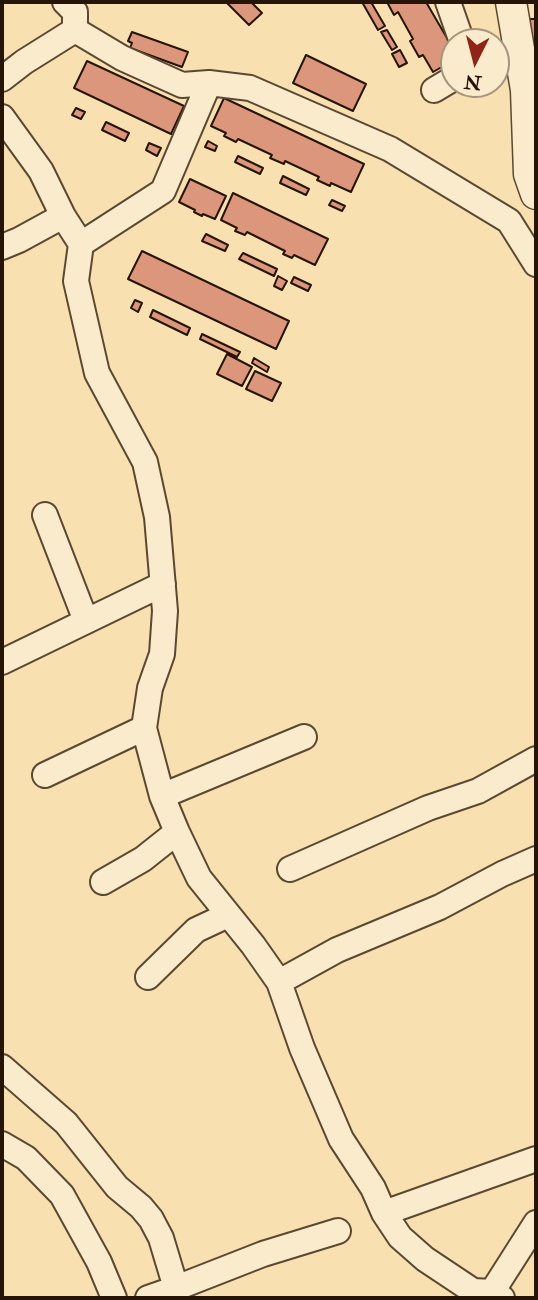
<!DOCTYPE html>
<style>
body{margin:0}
#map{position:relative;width:538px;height:1300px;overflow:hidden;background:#f8e0b1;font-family:"IM FELL Double Pica",serif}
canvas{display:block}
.frame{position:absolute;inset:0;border:4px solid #261506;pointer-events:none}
.north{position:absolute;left:440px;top:28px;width:70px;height:70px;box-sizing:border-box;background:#faebcc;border:2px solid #a5957d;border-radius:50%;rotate:186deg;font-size:19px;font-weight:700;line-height:28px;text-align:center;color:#261506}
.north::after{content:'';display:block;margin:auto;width:24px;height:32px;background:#8f2418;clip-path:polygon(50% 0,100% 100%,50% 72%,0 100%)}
</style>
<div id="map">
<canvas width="538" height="1300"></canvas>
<div class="frame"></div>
<div class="north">N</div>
</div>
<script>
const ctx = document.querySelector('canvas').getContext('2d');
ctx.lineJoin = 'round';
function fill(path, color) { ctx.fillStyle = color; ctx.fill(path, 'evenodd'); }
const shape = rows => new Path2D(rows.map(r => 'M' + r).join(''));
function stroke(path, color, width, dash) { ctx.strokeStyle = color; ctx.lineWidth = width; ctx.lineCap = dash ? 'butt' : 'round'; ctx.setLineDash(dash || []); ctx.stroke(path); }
const building = shape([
 [226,2,251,2,262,13,249,25,226,2],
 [362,2,371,2,385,26,378,30,362,2],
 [387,2,426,2,454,50,454,60,433,72,423,55,419,57,410,41,413,39,398,12,394,15,387,2],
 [530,19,536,19,536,43,530,43,530,19],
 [387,30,397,47,392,50,381,32,387,30],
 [132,32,188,52,182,67,130,48,132,43,128,41,132,32],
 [400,50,407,63,399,67,392,54,400,50],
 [306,55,366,84,353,111,293,83,306,55],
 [87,61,184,106,171,134,74,88,87,61],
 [224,98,364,164,351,192,331,183,330,186,317,180,319,177,285,161,284,164,270,158,272,155,238,139,236,142,224,136,226,133,211,126,224,98],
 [76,108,85,112,81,119,72,115,76,108],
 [106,122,129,133,125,141,102,130,106,122],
 [208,141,217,146,215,151,205,147,208,141],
 [149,143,161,148,157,156,146,150,149,143],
 [238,156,263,168,260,174,235,162,238,156],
 [283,176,309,189,306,195,280,183,283,176],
 [190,179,226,196,215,219,203,214,202,216,194,212,195,210,179,202,190,179],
 [233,193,328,239,315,265,294,255,292,258,283,254,285,251,247,232,245,235,235,231,237,228,221,220,233,193],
 [332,200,345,206,342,211,329,205,332,200],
 [206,234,228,245,225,251,202,241,206,234],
 [142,251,289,321,276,349,128,279,142,251],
 [243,253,277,269,274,276,239,259,243,253],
 [278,276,287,281,282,290,274,286,278,276],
 [294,277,311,285,308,291,291,283,294,277],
 [135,300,142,303,138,312,131,308,135,300],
 [153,310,190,328,187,335,150,317,153,310],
 [202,334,240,352,237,357,200,339,202,334],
 [227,354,252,367,242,386,217,374,227,354],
 [254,358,269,367,267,372,252,363,254,358],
 [255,371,281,383,272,401,246,389,255,371]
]);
fill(building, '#db967b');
stroke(building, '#261506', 2);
const minor = shape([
 [65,2,75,12,75,30],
 [448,2,462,42],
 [75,30,122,58,182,85,209,83,250,88,390,149,509,221,536,264],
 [2,79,24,62,75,30],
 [434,90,454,78],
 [2,117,41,171,63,216,81,244,76,281,97,373,145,462,157,517,165,611,162,654,150,688,144,728,162,796,177,832,199,878,253,945,279,982,302,1048,341,1139,373,1188,384,1213,400,1237,425,1259,473,1291,492,1292,502,1298],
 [81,244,163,191,209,83],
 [2,247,19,240,63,216],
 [45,515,86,621],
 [2,662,163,584],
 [45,775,144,728],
 [162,796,304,737],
 [290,869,428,808,478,791,536,759],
 [103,882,143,859,177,832],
 [148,977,196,930,228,915],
 [279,982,337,950,440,907,502,874,536,859],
 [2,1067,66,1123,117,1187,141,1207,151,1219,161,1238,176,1288],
 [2,1144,26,1158,62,1195,99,1262,114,1298],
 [384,1213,536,1159],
 [171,1290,263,1254,338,1231],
 [492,1292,536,1223],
 [148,1298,171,1290,174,1298]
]);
const tertiary = shape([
 [511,2,526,90,529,174,536,194]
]);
stroke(minor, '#5a4831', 28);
stroke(tertiary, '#5a4831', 33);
stroke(minor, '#faebcc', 24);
stroke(tertiary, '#faebcc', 30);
</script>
